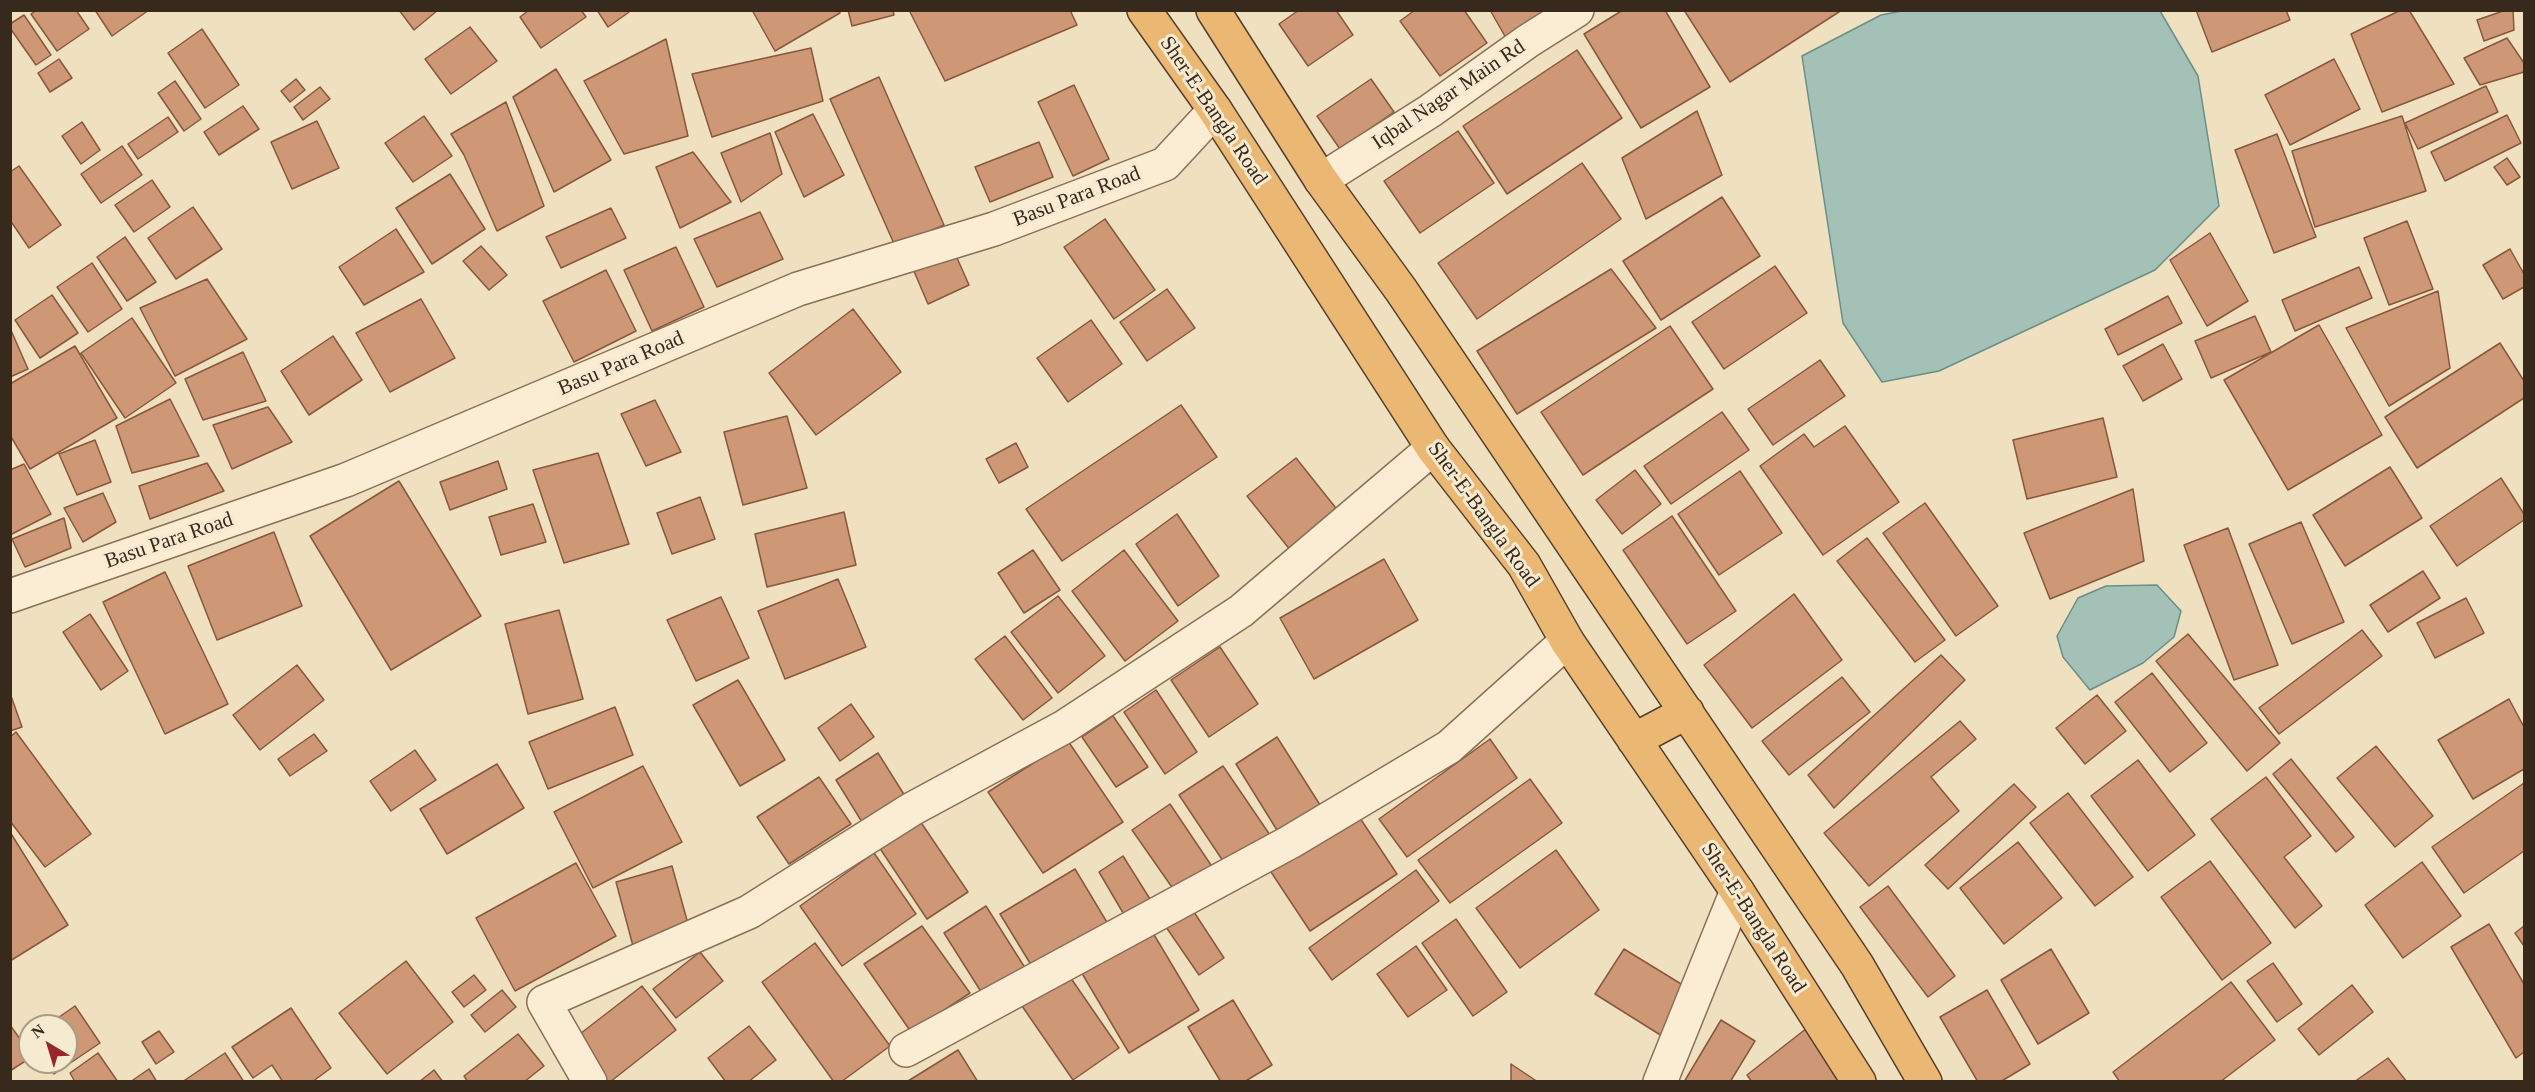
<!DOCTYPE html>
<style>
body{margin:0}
#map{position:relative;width:2535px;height:1092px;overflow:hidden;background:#efe0c0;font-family:Georgia,serif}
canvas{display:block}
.frame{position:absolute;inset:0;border:12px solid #38291d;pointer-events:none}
.north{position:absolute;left:18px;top:1014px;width:60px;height:60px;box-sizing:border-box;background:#f6ead0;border:2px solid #aa9d88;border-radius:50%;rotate:322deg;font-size:16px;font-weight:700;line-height:24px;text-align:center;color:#38291d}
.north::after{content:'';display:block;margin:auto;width:21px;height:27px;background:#99262b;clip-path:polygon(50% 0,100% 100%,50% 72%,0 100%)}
</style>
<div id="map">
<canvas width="2535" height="1092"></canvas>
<div class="frame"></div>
<div class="north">N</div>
</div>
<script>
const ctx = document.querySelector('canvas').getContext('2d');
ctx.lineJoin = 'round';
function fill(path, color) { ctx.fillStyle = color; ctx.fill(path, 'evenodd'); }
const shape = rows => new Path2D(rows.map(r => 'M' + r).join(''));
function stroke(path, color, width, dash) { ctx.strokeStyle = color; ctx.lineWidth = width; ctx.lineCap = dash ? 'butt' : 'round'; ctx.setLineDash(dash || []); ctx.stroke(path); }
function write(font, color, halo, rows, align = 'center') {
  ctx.font = font + ' Georgia,serif'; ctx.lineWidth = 6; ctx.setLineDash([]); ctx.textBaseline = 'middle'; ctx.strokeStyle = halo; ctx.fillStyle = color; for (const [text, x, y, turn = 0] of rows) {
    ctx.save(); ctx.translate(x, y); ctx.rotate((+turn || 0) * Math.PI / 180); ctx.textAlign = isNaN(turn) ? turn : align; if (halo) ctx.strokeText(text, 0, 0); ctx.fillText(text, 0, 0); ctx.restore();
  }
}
const water = shape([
 [1902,11,2160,11,2198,76,2219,206,2155,270,1939,371,1882,382,1843,323,1802,56,1881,15,1902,11],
 [2157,585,2181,611,2174,637,2143,663,2090,690,2063,657,2057,636,2078,598,2106,586,2157,585]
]);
fill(water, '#a3c1b7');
stroke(water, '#6a8f85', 1.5);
const building = shape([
 [37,10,76,10,89,29,57,51,31,14,37,10],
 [95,10,149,10,112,36,95,10],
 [399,10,438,10,414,30,399,10],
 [529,10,581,10,586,17,541,48,520,17,529,10],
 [597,10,632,10,608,27,597,10],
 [752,10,839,10,840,13,775,51,752,10],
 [848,10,893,10,894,15,852,26,848,10],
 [909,10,1070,10,1077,25,945,81,909,10],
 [1299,10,1336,10,1353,35,1308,66,1279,24,1299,10],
 [1415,10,1464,10,1487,43,1440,76,1400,21,1415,10],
 [1490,10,1553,10,1506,38,1490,10],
 [1623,10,1665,10,1710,87,1641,128,1584,34,1623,10],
 [1684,10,1842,10,1730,82,1684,10],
 [2196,10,2286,10,2290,20,2212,52,2196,10],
 [2401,10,2409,10,2454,84,2382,112,2351,34,2401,10],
 [2506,10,2513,10,2514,30,2484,41,2477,20,2506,10],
 [24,15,51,55,36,65,10,28,10,24,24,15],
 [470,27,497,61,451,94,425,59,470,27],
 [202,29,239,85,205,108,168,53,202,29],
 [2507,38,2524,63,2524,72,2480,85,2464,58,2507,38],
 [666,39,688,136,624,154,584,81,666,39],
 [811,48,823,101,712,137,692,74,811,48],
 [1577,50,1622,118,1507,194,1463,126,1577,50],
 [59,59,72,78,50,92,38,73,59,59],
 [2334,59,2360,109,2290,145,2265,95,2334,59],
 [556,69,611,160,554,192,513,97,556,69],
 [879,77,944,225,895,246,830,99,879,77],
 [296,79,305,90,290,102,281,91,296,79],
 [1371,79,1394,112,1340,149,1317,116,1371,79],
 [175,81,201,119,184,131,158,93,175,81],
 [1074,85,1109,159,1073,176,1038,102,1074,85],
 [2486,86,2498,112,2418,149,2405,123,2486,86],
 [320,87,330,99,303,120,294,107,320,87],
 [506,102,544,206,497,231,464,155,451,134,506,102],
 [243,106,259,129,219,155,204,132,243,106],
 [1697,111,1722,175,1646,219,1622,158,1697,111],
 [813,114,844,175,804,197,775,132,813,114],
 [2507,115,2521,143,2445,181,2431,152,2507,115],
 [424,116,452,156,413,182,385,143,424,116],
 [2402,116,2426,191,2315,227,2292,151,2402,116],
 [168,117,178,132,138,159,128,144,168,117],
 [317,121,339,168,292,189,271,142,317,121],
 [82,122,100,150,81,164,62,136,82,122],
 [1458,131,1494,183,1420,233,1384,181,1458,131],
 [770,133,782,174,741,202,721,153,770,133],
 [2277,134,2316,237,2274,253,2235,150,2277,134],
 [1039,142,1053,177,990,202,975,167,1039,142],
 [122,146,142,175,101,203,81,174,122,146],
 [693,152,731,202,680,228,656,167,693,152],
 [2507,158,2520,177,2507,185,2494,167,2507,158],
 [1582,163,1621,219,1477,319,1438,263,1582,163],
 [19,166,61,225,29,248,10,220,10,172,19,166],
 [450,174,485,229,432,264,396,208,450,174],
 [152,180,170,207,134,232,115,205,152,180],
 [1722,197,1760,256,1661,320,1623,261,1722,197],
 [193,207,222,249,176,279,148,238,193,207],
 [611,208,626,238,561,268,546,237,611,208],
 [760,212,783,259,717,287,694,239,760,212],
 [1105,219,1155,290,1114,319,1064,247,1105,219],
 [2407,221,2433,289,2389,305,2364,238,2407,221],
 [396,229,424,272,364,305,339,267,396,229],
 [2210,233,2248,301,2207,326,2170,260,2210,233],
 [125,237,156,282,127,301,97,257,125,237],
 [481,246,507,275,489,290,463,261,481,246],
 [676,247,704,307,652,331,624,270,676,247],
 [2510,249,2524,274,2524,287,2503,299,2483,265,2510,249],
 [954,251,969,285,928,304,913,269,954,251],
 [92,263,122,309,88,332,57,287,92,263],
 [1775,266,1807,313,1724,369,1692,322,1775,266],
 [2359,267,2372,298,2295,331,2282,300,2359,267],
 [1611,269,1656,328,1517,414,1477,351,1611,269],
 [606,270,636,331,574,362,543,301,606,270],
 [207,279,247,339,175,376,140,308,207,279],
 [1167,289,1195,328,1147,361,1120,322,1167,289],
 [2438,291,2450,368,2389,406,2346,328,2438,291],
 [52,295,78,333,40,358,15,320,52,295],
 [2168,296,2182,323,2118,355,2105,329,2168,296],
 [421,299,455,358,390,392,356,333,421,299],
 [853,309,901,372,816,435,769,373,853,309],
 [2255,316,2271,352,2211,378,2195,341,2255,316],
 [132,318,176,383,125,418,81,353,132,318],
 [1091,320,1122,364,1068,402,1037,358,1091,320],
 [2319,325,2382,435,2288,490,2224,380,2319,325],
 [1670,326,1713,389,1583,475,1541,412,1670,326],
 [10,328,28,369,10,377,10,328],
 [333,336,362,380,309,415,281,371,333,336],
 [2500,343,2524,381,2524,398,2417,468,2385,417,2500,343],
 [2163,344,2182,379,2143,401,2123,366,2163,344],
 [75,346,117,418,30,469,10,435,10,384,75,346],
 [243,352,266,401,203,420,185,379,243,352],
 [1820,360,1845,396,1773,445,1748,409,1820,360],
 [170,399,199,456,132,473,116,426,170,399],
 [655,400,681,452,646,466,621,414,655,400],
 [1181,405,1217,457,1062,561,1026,509,1181,405],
 [268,407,292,442,232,469,213,425,268,407],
 [1722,412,1749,450,1671,504,1644,466,1722,412],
 [787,416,807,488,743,505,724,432,787,416],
 [2103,418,2117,477,2027,499,2013,440,2103,418],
 [1845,426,1899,502,1823,555,1760,466,1804,434,1814,447,1845,426],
 [95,440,111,482,77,495,59,454,95,440],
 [1016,443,1028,467,999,483,986,459,1016,443],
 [598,453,629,544,564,563,533,470,598,453],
 [1296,458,1351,527,1303,566,1247,496,1296,458],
 [498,461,507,489,450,510,440,482,498,461],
 [207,463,224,491,150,519,139,486,207,463],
 [24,464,51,514,10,535,10,470,24,464],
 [2390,467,2422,518,2345,566,2313,515,2390,467],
 [1635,470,1661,504,1622,534,1596,500,1635,470],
 [1740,471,1782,533,1719,575,1678,514,1740,471],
 [2501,478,2524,514,2524,520,2457,566,2430,526,2501,478],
 [399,481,481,616,391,670,310,536,399,481],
 [2133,489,2144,561,2050,599,2024,533,2133,489],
 [103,493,116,522,83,542,64,508,103,493],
 [700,497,715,539,672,554,657,513,700,497],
 [1925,503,1998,606,1956,636,1883,533,1925,503],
 [533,504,546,542,501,555,489,517,533,504],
 [844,512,856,565,767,587,755,534,844,512],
 [1177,514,1219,576,1178,606,1136,544,1177,514],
 [1672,516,1736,611,1687,644,1623,550,1672,516],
 [64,518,71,548,25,567,12,539,64,518],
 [2301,522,2344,622,2292,644,2249,544,2301,522],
 [2228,528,2278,665,2234,680,2184,545,2228,528],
 [274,532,302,606,217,640,188,566,274,532],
 [1867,538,1945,640,1915,662,1837,561,1867,538],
 [1033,550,1060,590,1024,613,998,573,1033,550],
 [1124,550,1178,621,1125,661,1072,591,1124,550],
 [1384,559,1418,620,1314,679,1280,618,1384,559],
 [2423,571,2440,598,2388,632,2370,605,2423,571],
 [165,572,228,704,165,734,103,602,165,572],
 [838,579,866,647,785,679,758,611,838,579],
 [1794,594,1842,660,1752,728,1704,665,1794,594],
 [1058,596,1105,656,1058,693,1011,632,1058,596],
 [721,597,749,658,696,681,667,620,721,597],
 [2466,598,2484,633,2435,658,2417,623,2466,598],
 [559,610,583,699,528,714,505,624,559,610],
 [90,614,128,671,101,690,63,632,90,614],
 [2362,630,2382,656,2279,734,2259,708,2362,630],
 [2188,634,2280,743,2247,771,2156,661,2188,634],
 [1005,636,1052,698,1023,720,975,659,1005,636],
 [1220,647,1258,704,1209,737,1171,680,1220,647],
 [1941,655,1965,680,1834,808,1808,775,1941,655],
 [297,665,324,700,260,750,233,715,297,665],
 [2152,673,2207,743,2170,772,2115,702,2152,673],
 [1842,677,1870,712,1789,775,1762,741,1842,677],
 [738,680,785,760,740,786,693,705,738,680],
 [1156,690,1197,752,1165,774,1124,712,1156,690],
 [10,693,22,727,10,731,10,693],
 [2097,695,2126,731,2085,764,2056,728,2097,695],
 [2509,699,2524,727,2524,769,2473,799,2438,740,2509,699],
 [851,704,874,737,840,761,818,728,851,704],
 [615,707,633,755,548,789,529,742,615,707],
 [1113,716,1148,767,1116,787,1082,737,1113,716],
 [1960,721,1976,739,1931,777,1959,811,1869,886,1824,833,1960,721],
 [16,732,91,834,45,867,10,821,10,737,16,732],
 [314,734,327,751,290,776,278,759,314,734],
 [1277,737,1322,808,1280,835,1236,764,1277,737],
 [1490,739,1517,778,1407,857,1379,819,1490,739],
 [1068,741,1123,822,1043,873,988,792,1068,741],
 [2376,746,2433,816,2395,847,2337,778,2376,746],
 [415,750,436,780,391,811,370,781,415,750],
 [878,753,905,796,862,822,836,780,878,753],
 [2291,759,2354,837,2336,852,2273,774,2291,759],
 [2138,760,2195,835,2148,871,2091,796,2138,760],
 [497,764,524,808,447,854,420,809,497,764],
 [643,766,682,842,593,888,554,812,643,766],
 [1223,766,1270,835,1225,864,1179,795,1223,766],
 [819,777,851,824,789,864,757,817,819,777],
 [2266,777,2311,836,2284,857,2322,906,2295,928,2211,819,2266,777],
 [1530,779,1562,823,1450,903,1418,860,1530,779],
 [2524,783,2524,851,2464,893,2432,847,2524,783],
 [2014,784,2036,807,1948,889,1925,865,2014,784],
 [2068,793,2133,877,2095,906,2030,823,2068,793],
 [1170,804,1213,868,1176,893,1132,830,1170,804],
 [1356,812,1397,874,1310,931,1269,869,1356,812],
 [920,821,968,892,927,919,879,847,920,821],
 [10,832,68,925,10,961,10,832],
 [2018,842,2062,898,2004,944,1960,888,2018,842],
 [1556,850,1599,910,1520,968,1476,908,1556,850],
 [874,853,916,914,842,966,800,906,874,853],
 [1123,856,1155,907,1129,923,1099,872,1123,856],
 [2210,861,2271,943,2222,980,2161,897,2210,861],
 [2422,862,2461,916,2403,958,2365,905,2422,862],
 [576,863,616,936,515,991,476,918,576,863],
 [672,866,690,931,633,946,616,882,672,866],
 [1075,869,1108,924,1033,968,1000,914,1075,869],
 [1416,870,1439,901,1332,980,1309,948,1416,870],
 [1888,886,1955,976,1928,997,1860,907,1888,886],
 [986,906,1027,971,985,998,944,933,986,906],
 [1192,909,1224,958,1199,975,1166,927,1192,909],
 [1456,919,1507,992,1473,1016,1422,943,1456,919],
 [2489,924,2524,984,2524,1052,2516,1058,2451,947,2489,924],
 [922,926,970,993,911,1032,864,964,922,926],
 [2524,926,2524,946,2515,933,2524,926],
 [1150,928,1199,1010,1129,1053,1080,970,1150,928],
 [815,943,890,1046,841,1082,834,1082,762,982,815,943],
 [1416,946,1447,990,1408,1017,1377,974,1416,946],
 [1624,949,1691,990,1662,1036,1595,994,1624,949],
 [2051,949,2089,1013,2038,1044,2001,980,2051,949],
 [700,952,723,981,676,1018,653,989,700,952],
 [406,961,453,1022,387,1074,339,1013,406,961],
 [2273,963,2302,1004,2277,1022,2247,981,2273,963],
 [1068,974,1119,1048,1073,1080,1022,1006,1068,974],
 [474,975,486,990,464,1007,452,992,474,975],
 [2231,982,2275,1040,2220,1082,2120,1082,2113,1072,2231,982],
 [2352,985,2373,1012,2319,1055,2298,1029,2352,985],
 [642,986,676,1030,610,1082,575,1082,554,1054,642,986],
 [502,990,516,1007,485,1032,471,1015,502,990],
 [1987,990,2030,1064,2000,1082,1978,1082,1940,1017,1987,990],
 [1233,1000,1272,1065,1244,1082,1221,1082,1188,1027,1233,1000],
 [75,1006,100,1043,54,1074,46,1062,66,1062,66,1026,46,1026,75,1006],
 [291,1008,331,1068,312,1082,283,1082,272,1065,253,1078,232,1047,291,1008],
 [1721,1020,1755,1041,1730,1082,1684,1082,1721,1020],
 [10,1025,30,1053,30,1058,10,1071,10,1025],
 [749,1026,776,1060,748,1082,726,1082,708,1058,749,1026],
 [1807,1028,1849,1082,1752,1082,1747,1075,1807,1028],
 [159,1031,174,1052,156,1064,142,1042,159,1031],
 [518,1034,544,1066,524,1082,468,1082,464,1076,518,1034],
 [958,1050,978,1082,908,1081,958,1050],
 [98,1053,118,1082,75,1082,70,1073,98,1053],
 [225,1053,244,1082,182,1082,225,1053],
 [2388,1058,2407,1082,2354,1082,2388,1058],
 [1511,1064,1538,1082,1511,1082,1511,1064],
 [149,1069,157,1082,130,1082,149,1069],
 [434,1070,443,1082,419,1082,434,1070]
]);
fill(building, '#ce9775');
stroke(building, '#88583d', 1.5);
const minor = shape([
 [1321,180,1430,111,1528,41,1577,10],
 [10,596,346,480,798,289,994,229,1165,164,1215,110],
 [906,1050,1290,842,1449,747,1567,641],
 [590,1082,544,1002,749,912,912,809,1064,727,1241,611,1433,448],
 [1660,1082,1737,891]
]);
const trunk = shape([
 [1144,10,1215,110,1433,448,1524,565,1567,641,1737,891,1859,1082],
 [1213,10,1321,180,1401,290,1857,965,1925,1082],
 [1634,740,1687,712]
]);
stroke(minor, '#897058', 36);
stroke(trunk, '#563e2c', 36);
stroke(minor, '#faedd4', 33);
stroke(trunk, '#eab872', 33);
write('21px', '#38291d', '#f6ead0', [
 ["Iqbal Nagar Main Rd",1449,95,-34],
 ["Sher-E-Bangla Road",1213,111,56],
 ["Basu Para Road",1077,197,-21],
 ["Basu Para Road",621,364,-23],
 ["Sher-E-Bangla Road",1483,515,54],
 ["Basu Para Road",169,541,-19],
 ["Sher-E-Bangla Road",1753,918,57]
]);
</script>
